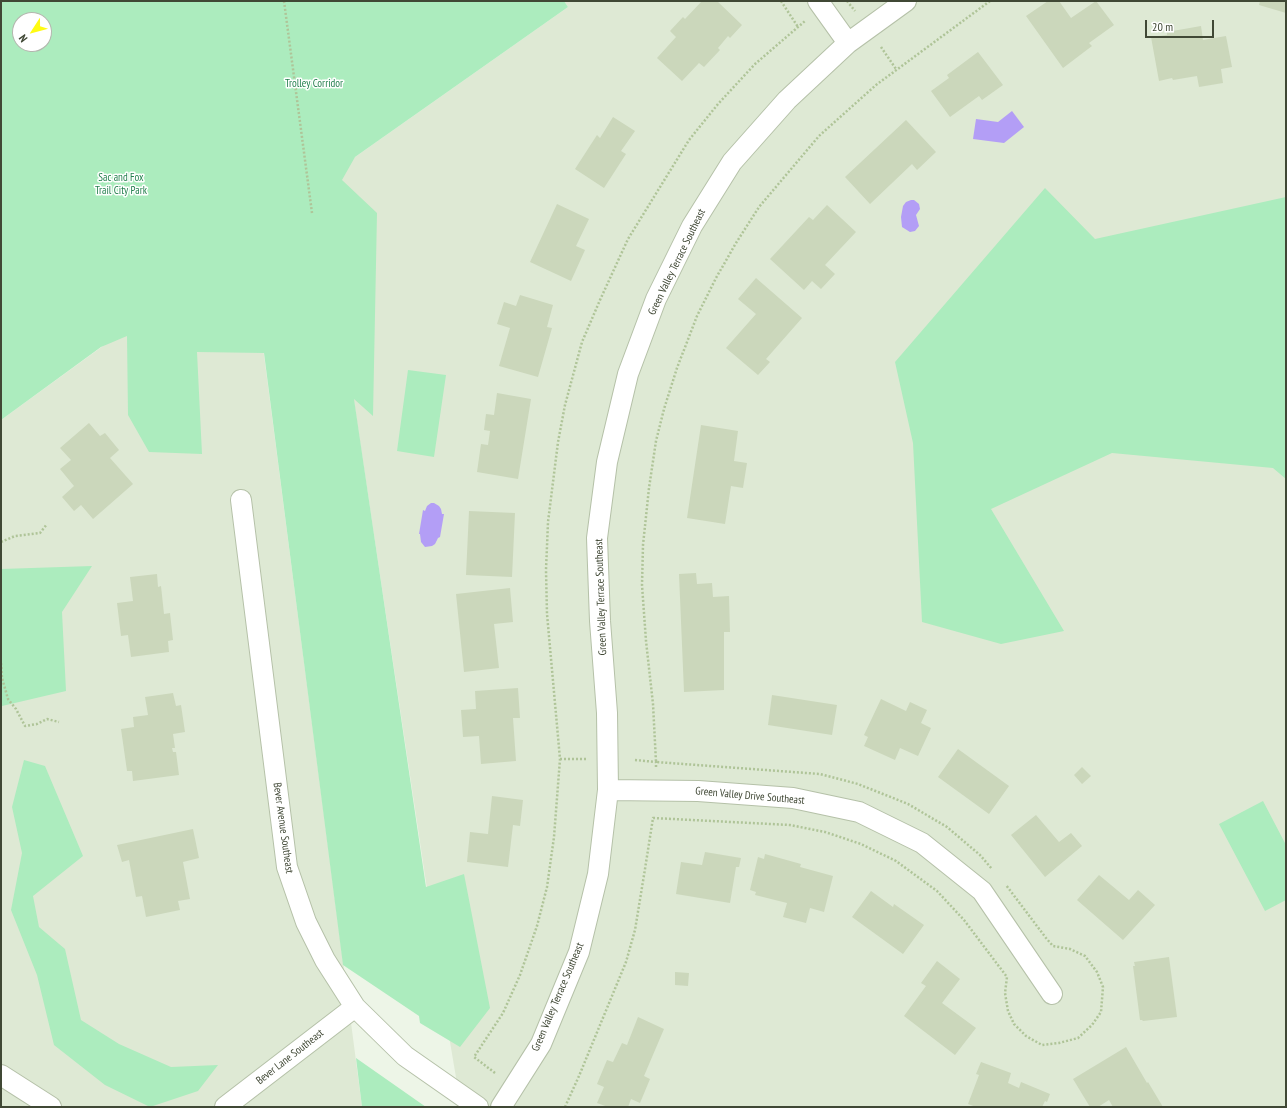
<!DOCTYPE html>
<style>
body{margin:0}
#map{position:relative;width:1287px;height:1108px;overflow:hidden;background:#edf5e7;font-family:"PT Sans Narrow",sans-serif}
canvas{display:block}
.frame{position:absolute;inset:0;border:2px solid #404835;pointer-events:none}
.north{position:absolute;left:12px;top:12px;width:40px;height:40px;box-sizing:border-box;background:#fff;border:1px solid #b3b6ae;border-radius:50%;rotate:234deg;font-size:11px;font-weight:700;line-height:16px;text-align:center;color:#404835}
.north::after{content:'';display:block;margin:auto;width:14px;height:18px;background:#fffb13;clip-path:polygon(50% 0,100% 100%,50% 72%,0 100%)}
.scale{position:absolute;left:1145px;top:20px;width:69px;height:18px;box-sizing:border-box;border:2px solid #404835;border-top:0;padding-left:5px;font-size:12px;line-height:14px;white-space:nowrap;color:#404835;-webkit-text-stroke:3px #fff;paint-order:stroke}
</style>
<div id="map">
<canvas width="1287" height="1108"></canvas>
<div class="frame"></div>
<div class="north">N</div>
<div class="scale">20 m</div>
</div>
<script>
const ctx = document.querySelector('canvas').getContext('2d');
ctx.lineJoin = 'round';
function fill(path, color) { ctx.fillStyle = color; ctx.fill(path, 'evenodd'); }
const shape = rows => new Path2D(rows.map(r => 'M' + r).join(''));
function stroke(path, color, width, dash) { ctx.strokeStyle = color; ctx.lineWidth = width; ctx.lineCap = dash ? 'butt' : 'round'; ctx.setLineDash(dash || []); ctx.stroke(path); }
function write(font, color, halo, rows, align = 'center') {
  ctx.font = font + ' "PT Sans Narrow",sans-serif'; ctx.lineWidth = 3; ctx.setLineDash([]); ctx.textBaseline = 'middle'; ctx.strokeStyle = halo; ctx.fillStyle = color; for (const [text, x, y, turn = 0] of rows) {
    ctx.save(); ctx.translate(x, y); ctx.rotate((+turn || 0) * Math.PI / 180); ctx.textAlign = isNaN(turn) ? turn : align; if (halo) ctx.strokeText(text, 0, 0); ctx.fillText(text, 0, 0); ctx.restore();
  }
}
fill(shape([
 [564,1,1286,1,1286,1107,461,1107,449,1036,321,181,568,7],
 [249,240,362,1107,1,1107,1,420]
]), '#dee9d4');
fill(shape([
 [1,1,564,1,568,7,355,157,342,180,377,213,373,416,354,399,426,887,464,874,490,1008,460,1047,420,1023,419,1016,343,965,264,353,197,352,202,454,149,452,128,415,127,336,101,347,1,420],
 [20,20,44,20,44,44,20,44],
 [1045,188,1095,239,1286,197,1286,479,1273,468,1112,453,991,509,1064,631,1001,644,922,622,913,443,895,362],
 [408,370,446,375,434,457,397,451],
 [92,566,62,612,66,691,2,706,1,707,1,569],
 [24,760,45,766,83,856,33,896,39,927,65,949,81,1020,119,1044,171,1067,218,1065,198,1091,150,1107,105,1085,54,1045,37,975,11,910,22,853,12,807],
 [1263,801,1286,845,1286,900,1265,911,1219,824],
 [356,1058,426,1107,362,1107]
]), '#acecbe');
fill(shape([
 [1012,111,1024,127,1004,143,973,139,976,119,998,122],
 [911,200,914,200,919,204,920,209,916,215,919,226,915,231,910,232,902,227,901,217,903,206,906,202],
 [431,503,434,503,439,506,441,509,442,514,444,514,440,537,438,538,435,544,432,546,425,547,421,542,420,534,419,534,423,510,425,511,427,506]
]), '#b39ef6');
fill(shape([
 [702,1,717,1,742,25,730,38,728,36,718,48,720,50,704,67,699,63,682,81,657,58,676,37,670,31,683,17,685,19],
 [1048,1,1059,1,1071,18,1096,1,1114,25,1089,43,1092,46,1063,68,1026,16],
 [1260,1,1286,1,1286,13,1259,5],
 [1201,26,1203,40,1226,36,1232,67,1221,69,1223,83,1199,87,1197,76,1173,80,1172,78,1159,81,1151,37,1167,35,1167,32],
 [978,52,1003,85,982,100,979,96,950,117,931,91,949,78,947,75],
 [613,117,635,131,621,151,626,154,604,188,575,169,597,135,600,138],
 [906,120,936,152,917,170,912,164,870,204,845,177],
 [557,204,589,219,576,246,585,250,571,281,530,262],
 [827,205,856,232,825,265,835,274,821,289,812,281,804,290,770,259,809,217,813,220],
 [756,278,802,318,766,359,770,362,758,375,726,348,756,314,738,299],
 [520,295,553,305,547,327,552,328,538,377,499,366,510,328,497,324,504,302,516,306],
 [497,393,531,399,518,479,477,472,481,444,488,445,490,431,484,430,486,414,494,415],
 [89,423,100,436,105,433,119,450,110,458,133,484,93,519,81,505,74,511,62,497,74,486,60,469,71,460,60,448],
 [701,425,738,431,734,461,747,463,743,488,731,486,725,524,687,518],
 [469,511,515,513,512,577,466,575],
 [696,573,697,584,712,583,713,597,729,596,730,632,724,632,724,690,684,692,679,574],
 [157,574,158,587,161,586,164,614,170,613,173,640,168,641,169,652,131,657,128,635,121,636,117,603,133,601,130,577],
 [510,588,513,622,494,624,499,668,464,672,456,594],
 [518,688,520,718,513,718,516,761,481,764,479,736,463,737,461,710,476,709,475,691],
 [173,693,176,706,181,705,185,732,173,734,175,748,172,748,173,752,176,752,179,775,133,781,132,771,127,771,121,729,134,727,133,717,148,715,145,697],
 [772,695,837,705,832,735,768,725],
 [881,699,906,711,910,702,927,710,921,723,931,728,918,756,900,748,895,760,864,746,868,737,864,735],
 [958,749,1009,786,989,814,938,777],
 [1082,767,1091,776,1082,784,1074,775],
 [492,796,523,800,520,826,513,825,508,867,467,862,470,832,488,834],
 [1036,815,1059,842,1071,833,1082,846,1045,877,1011,835],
 [193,829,199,858,183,862,190,899,178,901,180,910,146,917,142,896,136,897,129,860,122,862,117,845],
 [705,852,741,858,739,867,736,867,730,903,676,894,681,862,702,865],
 [765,854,801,864,800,867,833,876,824,912,810,908,806,923,783,917,787,903,755,895,756,892,750,890,758,857,764,859],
 [1099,875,1129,900,1138,890,1155,905,1123,940,1077,900],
 [871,891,893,907,894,904,924,925,903,954,852,917],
 [1169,957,1177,1017,1143,1021,1142,1020,1140,1020,1133,966,1135,966,1134,962],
 [937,961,960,979,942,1003,976,1028,955,1055,904,1016,926,986,921,983],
 [675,972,689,973,688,986,675,985],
 [638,1017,664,1029,644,1076,650,1079,640,1103,631,1099,628,1107,608,1107,597,1103,604,1087,597,1084,607,1060,613,1062,622,1043,627,1045],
 [1126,1047,1147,1083,1148,1082,1163,1107,1113,1107,1109,1100,1098,1107,1090,1107,1073,1079],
 [981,1062,1011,1073,1008,1083,1019,1088,1021,1082,1050,1094,1047,1102,1045,1101,1042,1107,976,1107,968,1104,979,1075,976,1074]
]), '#cbd7bb');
const street = shape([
 [818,1,848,43],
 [241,500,287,867,306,922,325,960,355,1007,405,1056,478,1107],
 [608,790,698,791,793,798,859,812,922,843,982,891,1052,994],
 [1,1075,51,1107],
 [225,1107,355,1007],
 [501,1107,541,1044,579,952,598,874,608,790,607,713,600,621,597,538,607,462,628,374,656,299,692,226,732,162,787,100,848,43,906,1]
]);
stroke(street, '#b5c1a8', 22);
stroke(shape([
 [284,1,312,213],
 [781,1,798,27],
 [847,1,855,11],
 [990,1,876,85,819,136,759,207,736,243,716,278,697,316,677,368,664,409,656,441,649,488,643,545,642,585,646,641,653,704,656,762,820,774,858,784,908,804,947,827,980,855,992,869],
 [881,47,896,69],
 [1,542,15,536,40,533,47,524],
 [1,663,2,678,8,699,16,709,25,726,37,724,47,719,59,722],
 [560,759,586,759],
 [635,760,656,762,656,769],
 [495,1073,474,1057,503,1013,520,975,537,926,547,887,554,837,560,759,547,614,546,570,548,522,558,442,565,405,582,342,600,300,628,239,689,140,718,104,755,64,805,21],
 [565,1107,579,1076,626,962,635,930,645,869,653,818,790,825,825,832,861,844,896,861,937,891,964,920,1007,977,1005,993,1008,1011,1014,1024,1026,1036,1042,1045,1059,1043,1078,1038,1092,1025,1101,1012,1103,987,1097,972,1085,956,1070,949,1053,946,1046,938,1006,885]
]), '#afc498', 2.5, [2, 2]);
stroke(street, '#fff', 20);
write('11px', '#237f4d', '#fff', [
 ["Trolley Corridor",314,84],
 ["Sac and Fox",121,178],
 ["Trail City Park",121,191]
]);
write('11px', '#404835', '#fff', [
 ["Green Valley Terrace Southeast",677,262,-64],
 ["Green Valley Terrace Southeast",601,597,-92],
 ["Green Valley Drive Southeast",750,796,5],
 ["Bever Avenue Southeast",283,828,82],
 ["Green Valley Terrace Southeast",558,997,-67],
 ["Bever Lane Southeast",290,1057,-38]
]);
</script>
